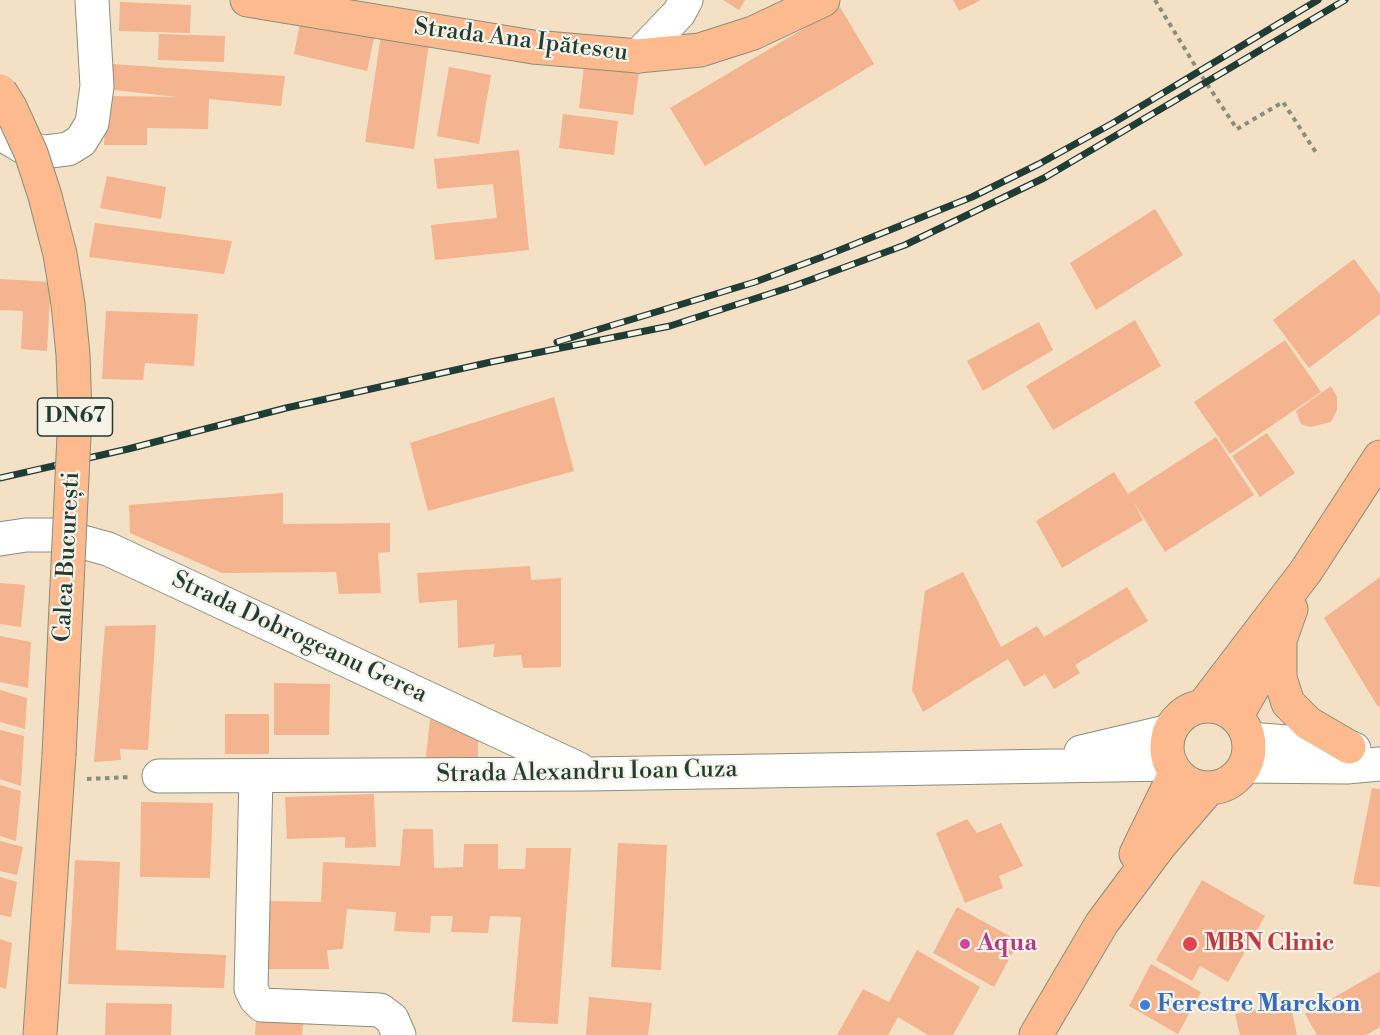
<!DOCTYPE html>
<meta charset="utf-8">
<style>
body{margin:0}
canvas{display:block;background:#f3e0c5}
</style>
<canvas width="1380" height="1035"></canvas>
<script>
const ctx = document.querySelector('canvas').getContext('2d');
ctx.lineJoin = 'round';
function fill(path, color) { ctx.fillStyle = color; ctx.fill(path, 'evenodd'); }
const shape = rows => new Path2D(rows.map(r => 'M' + r).join(''));
function stroke(path, color, width, dash) { ctx.strokeStyle = color; ctx.lineWidth = width; ctx.lineCap = dash ? 'butt' : 'round'; ctx.setLineDash(dash || []); ctx.stroke(path); }
function write(font, color, halo, rows, align = 'center') {
  ctx.font = font + ' "Libre Bodoni",serif'; ctx.lineWidth = 4.5; ctx.setLineDash([]); ctx.textBaseline = 'middle'; ctx.strokeStyle = halo; ctx.fillStyle = color; for (const [text, x, y, turn = 0] of rows) {
    ctx.save(); ctx.translate(x, y); ctx.rotate((+turn || 0) * Math.PI / 180); ctx.textAlign = isNaN(turn) ? turn : align; if (halo) ctx.strokeText(text, 0, 0); ctx.fillText(text, 0, 0); ctx.restore();
  }
}
fill(shape([
 [723,0,745,0,739,10],
 [953,0,981,0,959,11],
 [120,2,191,5,190,33,119,31],
 [840,7,874,64,705,166,670,108],
 [302,13,376,29,367,71,294,54],
 [159,34,225,36,224,62,158,60],
 [381,35,429,43,414,149,365,142],
 [585,58,640,65,633,115,579,108],
 [113,64,285,76,281,106,209,99,208,129,147,128,147,145,104,145,106,96,178,97,113,90],
 [449,67,491,75,479,144,437,136],
 [563,114,618,121,614,155,559,148],
 [519,150,529,250,435,260,431,225,497,218,493,184,437,189,434,159],
 [107,176,166,187,161,219,100,208],
 [1155,209,1183,255,1096,310,1070,263],
 [95,223,232,241,224,274,89,257],
 [1354,259,1380,294,1380,314,1309,368,1273,320],
 [0,279,51,282,47,351,21,349,23,311,0,310],
 [106,311,198,314,194,366,145,363,143,380,102,379],
 [1135,320,1161,366,1053,430,1026,386],
 [1039,322,1053,350,983,391,967,361],
 [1285,340,1321,392,1230,454,1194,402],
 [1331,386,1337,397,1337,410,1331,422,1310,427,1301,424,1296,411],
 [554,397,574,471,428,511,410,443],
 [1267,433,1295,473,1260,497,1232,456],
 [1216,437,1254,495,1165,552,1133,501,1143,520,1062,568,1036,521,1114,472,1128,494],
 [283,493,283,524,390,523,390,552,378,553,381,593,339,594,336,572,222,573,130,533,129,505],
 [530,566,531,580,561,578,561,667,523,668,521,655,493,657,495,644,458,648,457,600,419,603,417,573],
 [963,572,1001,647,1037,626,1044,637,1127,587,1148,621,1075,665,1080,673,1054,689,1045,674,1024,687,1008,659,923,712,912,690,925,591],
 [1380,577,1380,705,1378,707,1324,618],
 [0,583,25,585,21,627,0,624],
 [156,625,148,750,120,749,121,760,94,762,105,626],
 [0,636,31,642,28,688,0,682],
 [274,683,330,684,329,735,274,735],
 [0,690,27,698,25,729,0,722],
 [225,714,269,714,269,754,225,754],
 [430,719,478,739,478,763,425,765],
 [0,730,24,736,21,786,0,779],
 [0,785,21,791,16,841,0,836],
 [1372,788,1380,789,1380,887,1353,884],
 [374,794,376,847,345,848,345,837,287,839,285,797],
 [141,802,213,803,210,878,140,877],
 [967,819,977,833,1001,823,1023,866,999,876,1003,888,965,903,936,833],
 [403,829,433,829,434,868,463,867,464,844,498,844,498,869,525,869,526,848,571,848,558,1024,512,1022,521,917,490,916,488,933,451,932,453,916,431,916,430,933,394,931,396,912,347,909,343,949,327,950,329,969,261,969,266,901,321,902,323,862,400,866],
 [0,841,23,847,17,875,0,871],
 [618,843,667,845,661,970,611,967],
 [75,860,120,862,116,950,226,955,224,988,68,984],
 [0,877,17,882,11,917,0,915],
 [1202,880,1265,916,1228,982,1200,966,1192,981,1156,960],
 [957,907,1019,941,994,987,933,953],
 [0,939,12,943,6,989,0,987],
 [917,950,980,987,953,1035,928,1035,898,1017,888,1035,837,1035,863,989,889,1002],
 [1151,964,1201,992,1178,1034,1129,1006],
 [1380,971,1380,1027,1366,1035,1317,1035,1305,1014],
 [589,997,652,1003,648,1035,586,1035],
 [257,998,306,1001,302,1035,255,1035],
 [1290,1002,1297,1035,1240,1035,1235,1014],
 [106,1003,172,1004,171,1035,105,1035]
]), '#f3b48f');
const minor = shape([
 [638,56,679,13,686,0],
 [0,133,25,148,44,152,68,149,81,141,92,123,97,86,92,0],
 [0,539,26,535,57,535,108,549,579,769],
 [1249,739,1349,747,1354,749],
 [1081,752,1170,731],
 [1245,766,1347,767,1380,764],
 [159,776,589,774,1171,764],
 [256,776,251,989,256,999,262,1005,380,1010,392,1019,399,1035]
]);
const major = shape([
 [247,0,533,47,638,56,700,50,753,33,823,0],
 [1280,640,1280,678,1288,703,1308,723,1349,747],
 [1203,706,1306,571,1380,457],
 '1167 747a41 41 0 1 1 82 0a41 41 0 1 1-82 0Z',
 [1236,717,1280,640,1291,609],
 [1136,854,1176,772],
 [40,1035,59,755],
 [1036,1035,1102,923,1160,845,1209,788]
]);
stroke(minor, '#898e7c', 35);
stroke(major, '#898e7c', 35);
stroke(shape([
 [1155,0,1199,72,1237,129,1283,102,1317,154],
 [87,779,131,777]
]), '#898e7c', 4, [4.5, 4.5]);
stroke(minor, '#fff', 33);
stroke(major, '#fcba8e', 33);
const rail = shape([
 [557,342,755,282,825,256,972,197,1039,164,1113,123,1318,0],
 [0,478,128,449,286,408,491,362,670,326,794,286,905,245,1044,178,1345,0]
]);
stroke(rail, '#1f3d34', 7);
stroke(rail, '#f7f3e8', 4.5, [14]);
const majorBridge = shape([
 [0,91,10,107,31,153,45,196,60,254,68,304,73,355,75,414,59,755]
]);
stroke(majorBridge, '#898e7c', 35, []);
stroke(majorBridge, '#fcba8e', 33);
for (const [x, y, r, color] of [
 [965,944,6,"#d1479c"],
 [1190,944,8,"#e0444e"],
 [1145,1005,6,"#3f7fe0"]
]) { const dot = new Path2D(); dot.arc(x, y, r, 0, 2 * Math.PI); ctx.fillStyle = color; ctx.fill(dot); stroke(dot, '#f7f3e8', 2); }
for (const [x, y, w] of [
 [75,417,75]
]) { const box = new Path2D(); box.roundRect(x - w / 2, y - 19, w, 38, 4.5); ctx.fillStyle = '#f7f3e8'; ctx.fill(box); stroke(box, '#1f3d34', 1.5); }
write('bold 22px', '#1f3d34', null, [
 ["DN67",75,417]
]);
write('24px', '#1f3d34', '#f7f3e8', [
 ["Strada Ana Ipătescu",521,41,7],
 ["Calea București",68,557,-87],
 ["Strada Dobrogeanu Gerea",299,638,25],
 ["Strada Alexandru Ioan Cuza",587,773,-1]
]);
write('bold 24px', '#b23c85', '#f7f3e8', [
 ["Aqua",977,944]
], 'left');
write('bold 24px', '#be3a42', '#f7f3e8', [
 ["MBN Clinic",1204,944]
], 'left');
write('bold 24px', '#366cbe', '#f7f3e8', [
 ["Ferestre Marckon",1157,1005]
], 'left');
</script>
